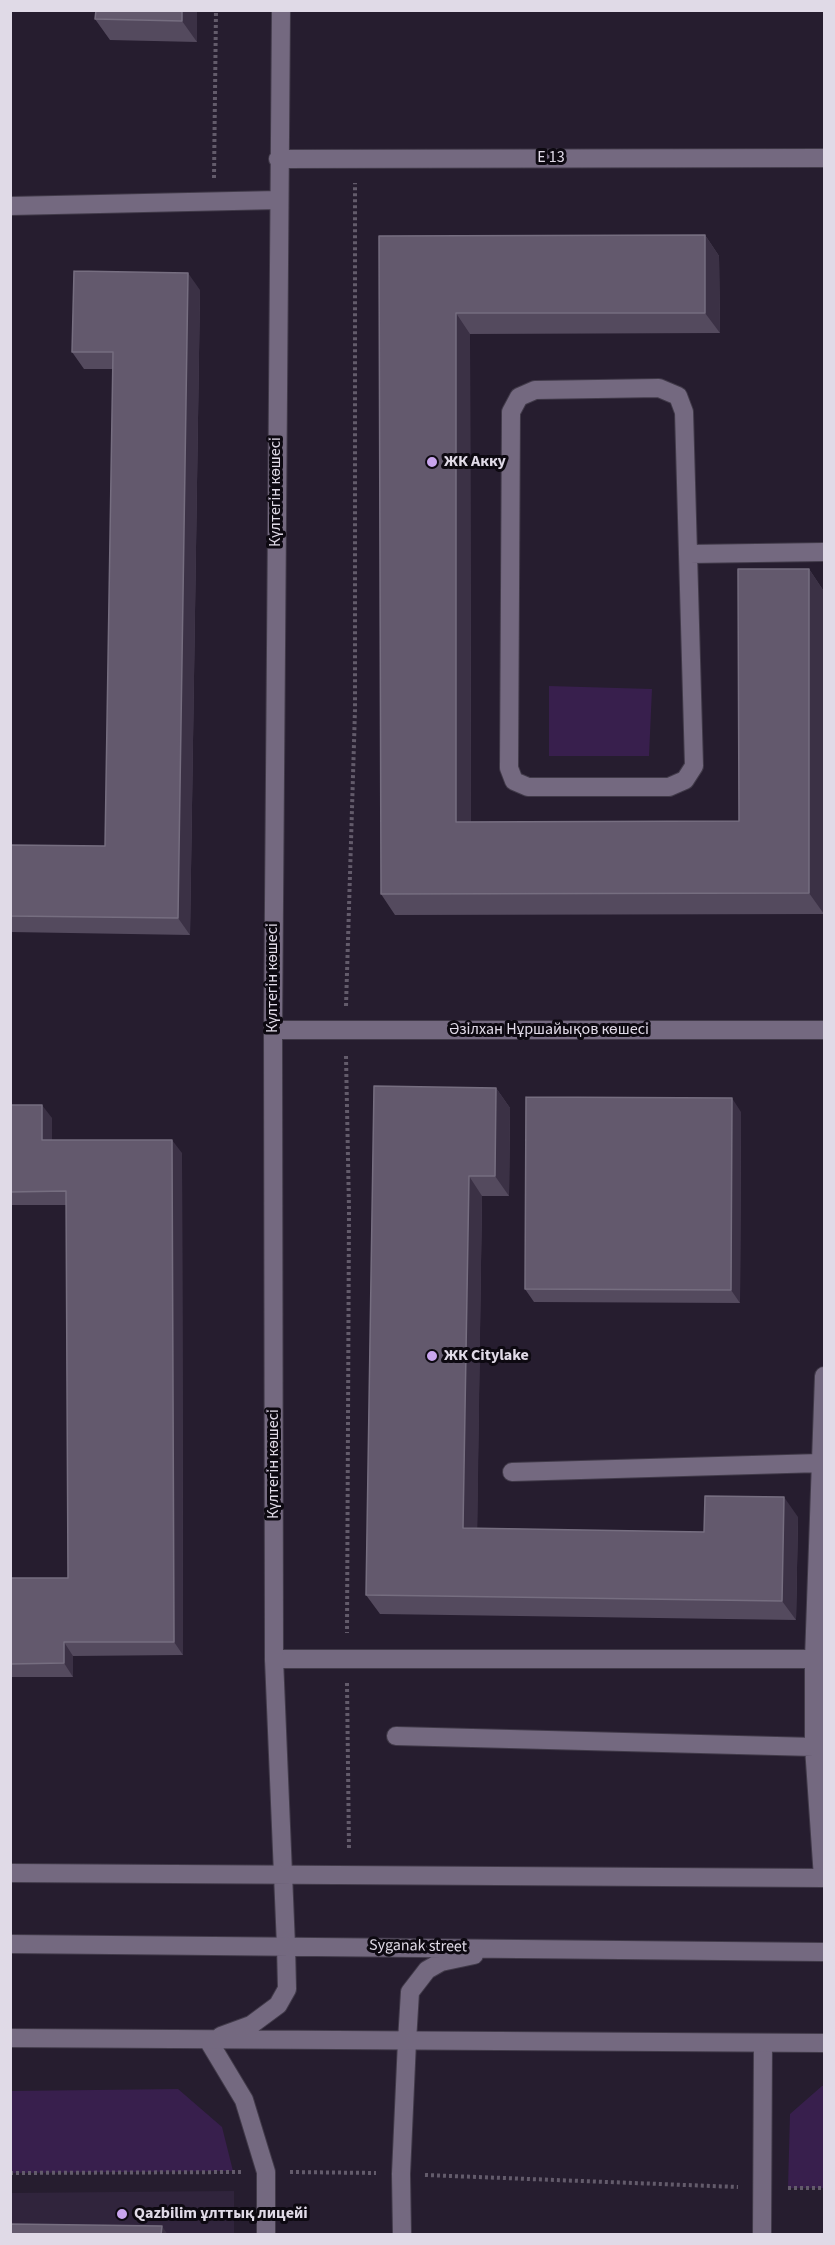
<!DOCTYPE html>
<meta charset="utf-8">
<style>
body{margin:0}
#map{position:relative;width:835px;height:2245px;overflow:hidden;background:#261d2f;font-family:"Source Sans 3",sans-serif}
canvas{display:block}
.frame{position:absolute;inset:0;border:12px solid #e0dae7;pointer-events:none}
</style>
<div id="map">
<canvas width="835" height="2245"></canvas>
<div class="frame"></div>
</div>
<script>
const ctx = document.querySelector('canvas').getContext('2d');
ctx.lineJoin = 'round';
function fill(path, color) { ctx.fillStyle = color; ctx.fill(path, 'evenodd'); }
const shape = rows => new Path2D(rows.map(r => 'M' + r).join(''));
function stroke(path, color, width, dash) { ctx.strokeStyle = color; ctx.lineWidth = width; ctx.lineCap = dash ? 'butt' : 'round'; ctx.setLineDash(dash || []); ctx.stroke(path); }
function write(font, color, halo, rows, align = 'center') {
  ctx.font = font + ' "Source Sans 3",sans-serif'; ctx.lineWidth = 6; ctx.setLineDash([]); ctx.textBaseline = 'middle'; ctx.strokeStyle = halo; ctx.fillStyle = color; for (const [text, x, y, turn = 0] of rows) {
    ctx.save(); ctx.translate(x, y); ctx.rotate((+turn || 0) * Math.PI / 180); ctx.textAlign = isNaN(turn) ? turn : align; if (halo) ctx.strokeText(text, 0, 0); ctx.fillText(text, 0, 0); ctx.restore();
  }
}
fill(shape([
 [234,2191,234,2234,11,2234,10,2193]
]), '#30243c');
fill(shape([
 [549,686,652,689,649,756,549,756],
 [822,2086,824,2086,824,2188,788,2188,790,2114],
 [178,2089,222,2127,233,2171,11,2173,11,2091]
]), '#381f4d');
const lane = shape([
 [659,388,678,396,684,412,694,766,685,780,669,787,528,787,514,781,509,768,511,412,519,397,535,390,659,388],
 [689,554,824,552],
 [512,1472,821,1463],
 [274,1659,814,1659],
 [396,1736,814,1747],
 [823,1878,814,1747,814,1659,824,1376],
 [402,2234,401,2174,407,2041],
 [762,2234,763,2043]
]);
const street = shape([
 [281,10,273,1030,274,1659,286,1946],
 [278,159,824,158],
 [10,206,278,200],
 [273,1030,824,1030],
 [10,1873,824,1878],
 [208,2040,244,2100,266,2172,266,2234]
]);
const secondary = shape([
 [10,1944,824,1952],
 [221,2036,251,2025,278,2005,287,1989,286,1946],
 [10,2038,824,2043],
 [407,2041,410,1992,427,1970,441,1962,474,1955]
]);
stroke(lane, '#413a49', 20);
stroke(street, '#413a49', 20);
stroke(secondary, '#413a49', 20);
stroke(shape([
 [214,178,216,10],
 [346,1006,355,710,355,183],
 [346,1056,349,1209,347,1633],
 [347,1683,349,1849],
 [290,2172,376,2173],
 [10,2173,241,2172],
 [425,2175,738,2187],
 [788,2188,824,2188]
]), '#635b6b', 4, [3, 3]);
stroke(lane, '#746980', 18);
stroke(street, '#746980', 18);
stroke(secondary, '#746980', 18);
fill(shape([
 [96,10,197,10,197,42,110,40,95,19],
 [705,235,719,256,720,333,470,334,471,822,739,821,809,569,823,590,824,914,395,915,381,894,379,236],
 [200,290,190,935,10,932,10,845,105,846,113,369,84,369,72,352],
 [374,1086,496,1088,510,1108,509,1196,482,1196,477,1528,704,1532,798,1517,796,1620,380,1614,366,1595],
 [10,1105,52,1118,52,1140,182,1153,183,1655,73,1656,73,1677,10,1677,10,1578,68,1578,66,1205,10,1205],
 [741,1112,740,1303,534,1302,525,1289]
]), '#544a5e');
fill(shape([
 [182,10,197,10,197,42,182,21],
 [705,235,719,256,720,333,705,313],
 [188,273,200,290,190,935,178,918],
 [456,313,470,334,471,843,456,822],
 [809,569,823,590,824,914,809,893],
 [496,1088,510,1108,509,1196,495,1176],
 [732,1098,741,1112,740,1303,731,1290],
 [42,1105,52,1118,52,1154,42,1140],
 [172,1140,182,1153,183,1655,174,1642],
 [469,1176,482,1196,477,1548,463,1528],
 [784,1497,798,1517,796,1620,782,1601],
 [64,1642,73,1656,73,1677,64,1663],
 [162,2226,168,2235,161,2235]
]), '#3b3145');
const building = shape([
 [96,10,182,10,182,21,95,19,96,10],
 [705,235,705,313,456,313,456,822,739,821,738,569,809,569,809,893,381,894,379,236,705,235],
 [74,271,188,273,178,918,10,916,10,845,105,846,113,352,72,352,74,271],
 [374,1086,496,1088,495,1176,469,1176,463,1528,704,1532,705,1496,784,1497,782,1601,366,1595,374,1086],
 [526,1097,732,1098,731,1290,525,1289,526,1097],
 [10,1105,42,1105,42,1140,172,1140,174,1642,64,1642,64,1663,10,1664,10,1578,68,1578,66,1191,10,1192,10,1105],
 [10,2224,162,2226,161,2235,10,2235,10,2224]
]);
fill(building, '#63596d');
stroke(building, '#766e80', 1.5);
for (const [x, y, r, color] of [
 [432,462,6,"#c9a5ee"],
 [432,1356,6,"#c9a5ee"],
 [122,2214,6,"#c9a5ee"]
]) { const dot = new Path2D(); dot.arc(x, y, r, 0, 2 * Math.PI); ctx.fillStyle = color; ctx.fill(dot); stroke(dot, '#0d0911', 2); }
write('16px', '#e0dae7', '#0d0911', [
 ["E 13",551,158],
 ["Күлтегін көшесі",276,492,-90],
 ["Күлтегін көшесі",273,978,-90],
 ["Әзілхан Нұршайықов көшесі",549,1030],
 ["Күлтегін көшесі",274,1464,-90],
 ["Syganak street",418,1947,1]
]);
write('bold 16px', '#e0dae7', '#0d0911', [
 ["ЖК Акку",444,462],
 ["ЖК Citylake",444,1356],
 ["Qazbilim ұлттық лицейі",134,2214]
], 'left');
</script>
